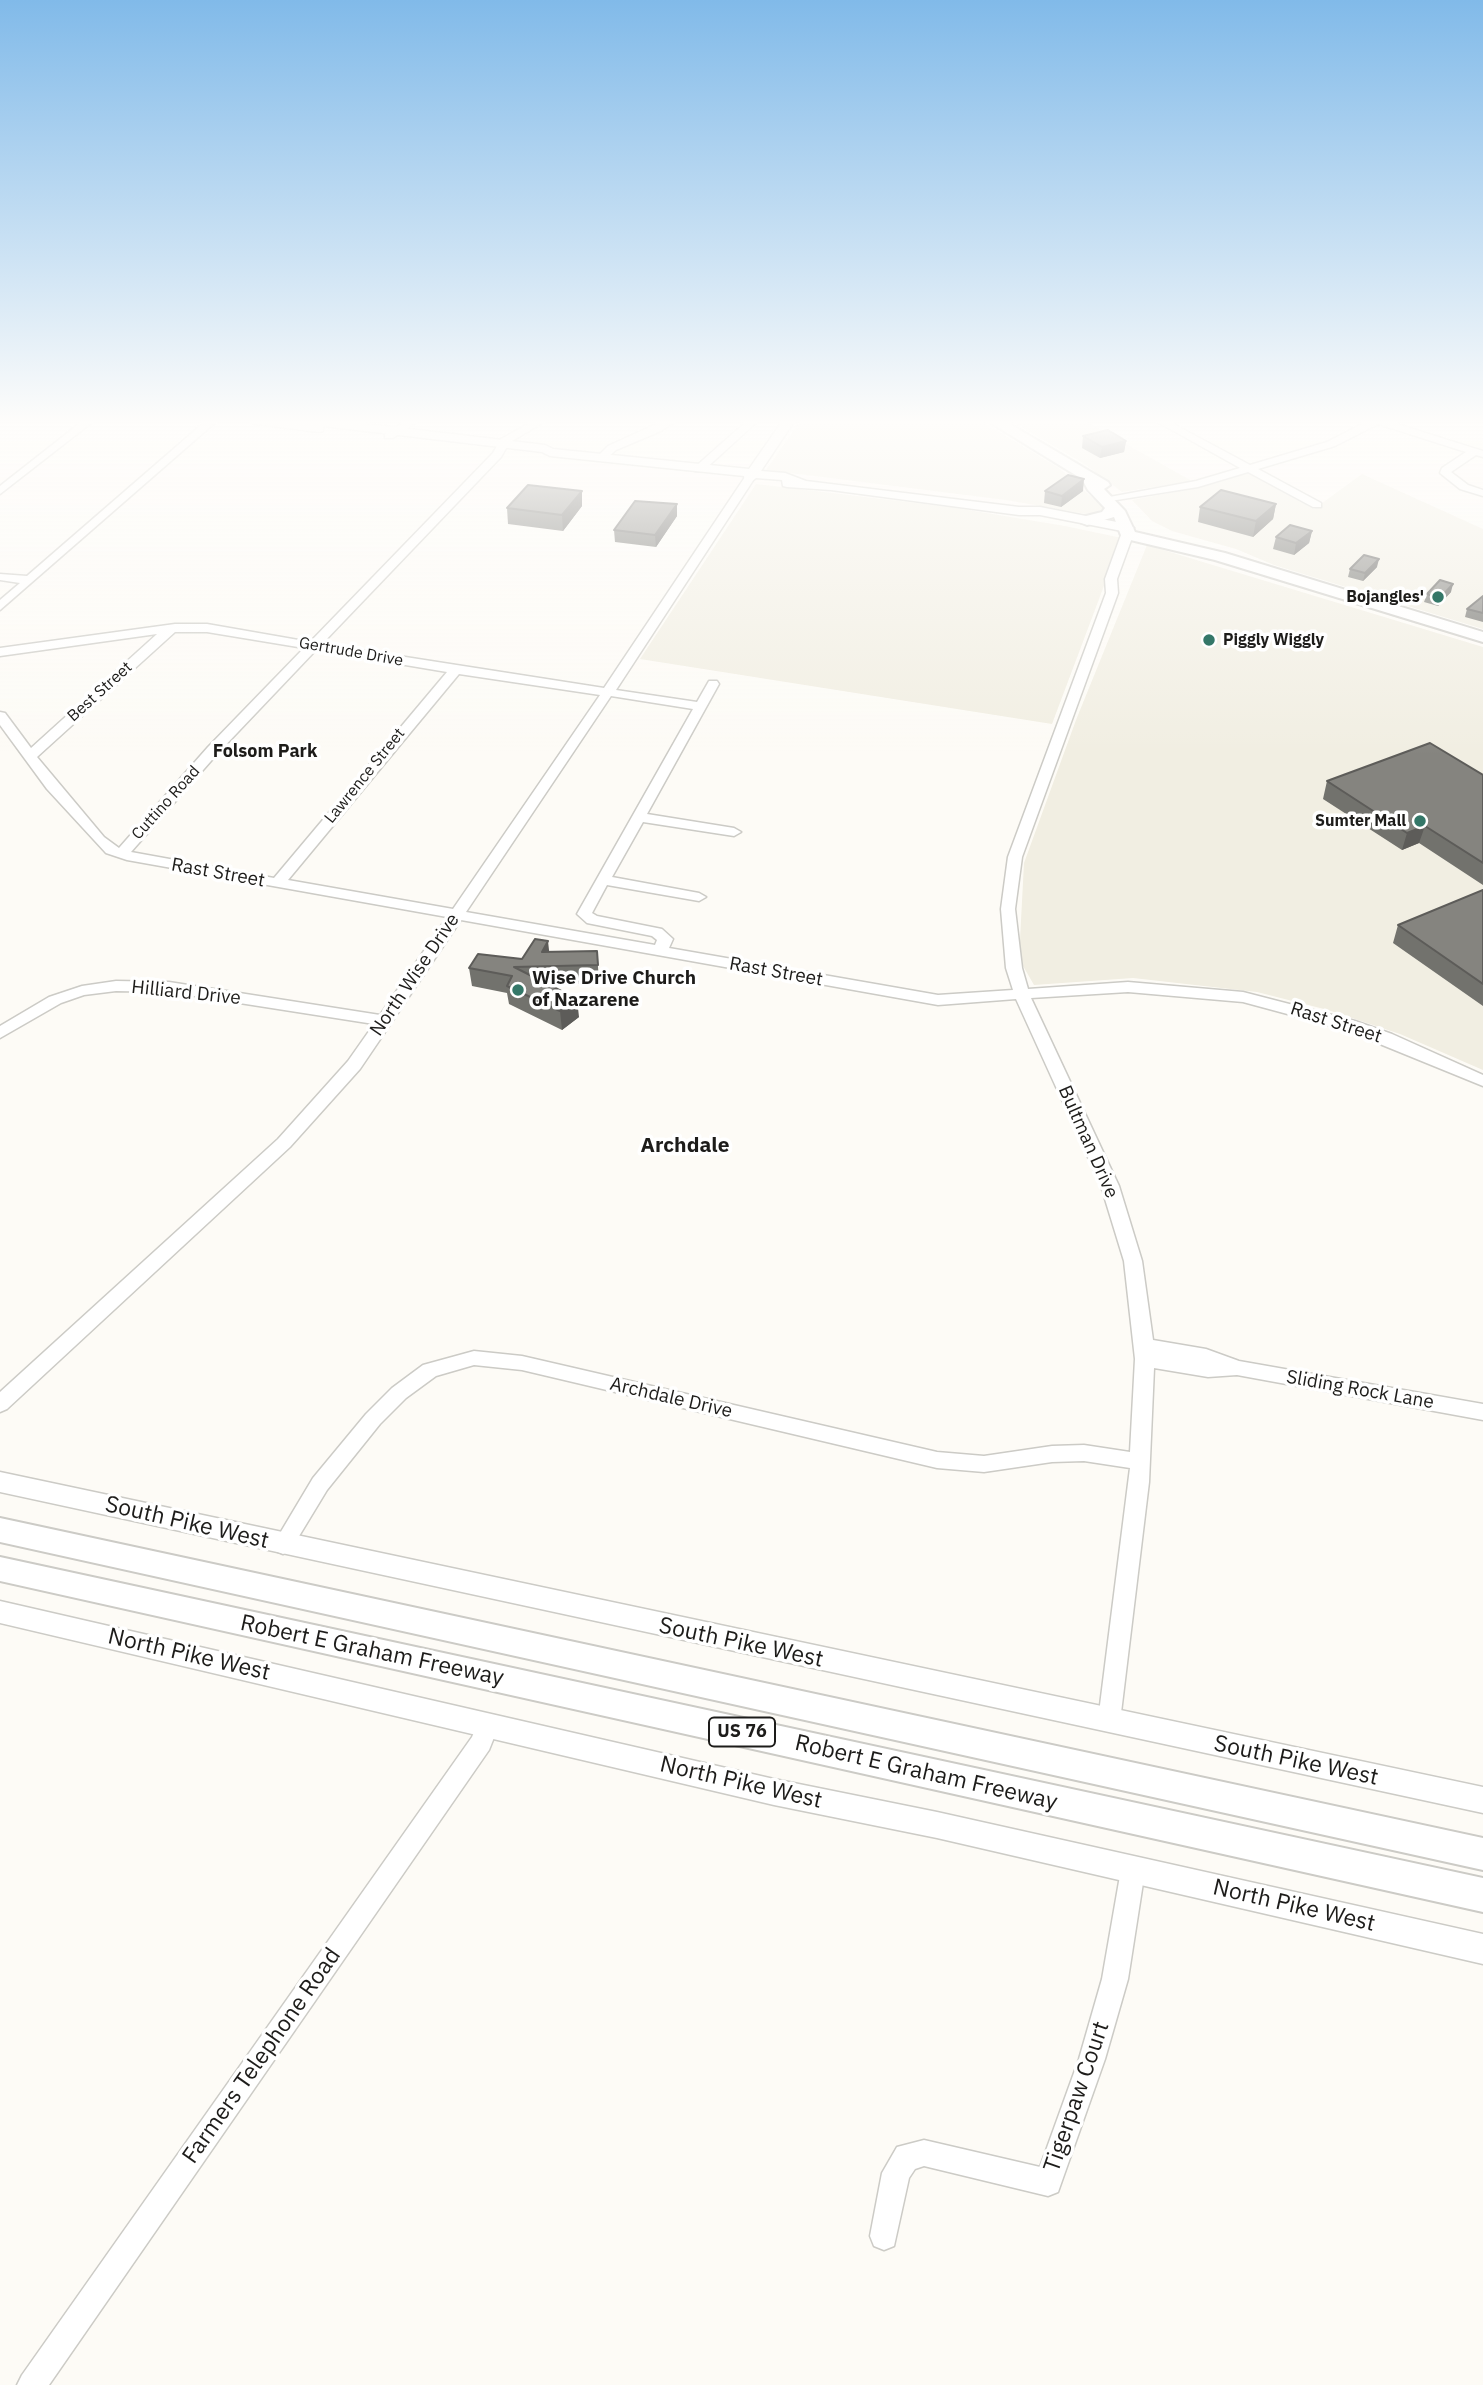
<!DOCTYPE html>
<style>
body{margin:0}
canvas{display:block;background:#fdfbf6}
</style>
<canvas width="1483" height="2385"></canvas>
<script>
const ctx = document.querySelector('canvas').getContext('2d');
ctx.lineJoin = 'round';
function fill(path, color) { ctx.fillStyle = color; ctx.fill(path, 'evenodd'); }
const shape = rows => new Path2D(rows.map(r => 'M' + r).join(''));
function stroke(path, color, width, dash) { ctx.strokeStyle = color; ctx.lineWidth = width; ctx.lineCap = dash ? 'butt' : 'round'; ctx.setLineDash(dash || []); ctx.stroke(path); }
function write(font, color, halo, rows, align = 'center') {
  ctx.font = font + ' "IBM Plex Sans",sans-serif'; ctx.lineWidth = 7; ctx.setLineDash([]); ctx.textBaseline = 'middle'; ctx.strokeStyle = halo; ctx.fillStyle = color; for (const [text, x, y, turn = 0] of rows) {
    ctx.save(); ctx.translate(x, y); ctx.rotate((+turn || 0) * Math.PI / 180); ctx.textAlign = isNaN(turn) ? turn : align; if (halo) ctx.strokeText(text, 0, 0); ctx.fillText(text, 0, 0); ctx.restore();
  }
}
fill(shape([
 [801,420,979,420,1059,468,1104,508,1095,513,1086,514,1006,500,766,470],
 [1010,420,1083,420,1192,481,1122,492,1086,465],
 [1248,472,1314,509,1362,474,1483,529,1483,629,1274,565,1236,549,1172,531,1152,521,1132,500,1201,487],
 [756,484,950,507,1065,526,1122,538,1052,724,640,659],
 [1147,545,1483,647,1483,1070,1400,1034,1328,1010,1257,992,1133,978,1034,985,1019,959,1024,863,1076,720]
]), '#f1eee2');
const minor = shape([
 [84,420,95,420,0,494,0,486,84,420],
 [207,420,218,420,0,610,0,600,20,583,0,580,0,574,27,576,207,420],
 [408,420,419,420,393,438,385,438,385,434,408,420],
 [535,420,547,420,509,443,501,457,322,644,604,688,745,477,753,477,754,479,616,690,697,702,709,681,717,681,719,684,647,814,734,828,741,832,734,836,643,822,612,877,699,893,706,897,699,901,607,885,592,913,597,916,662,929,673,939,669,948,938,995,1013,990,1006,968,1001,909,1008,857,1106,593,1105,579,1121,535,1127,532,1133,535,1117,579,1118,593,1022,857,1015,909,1022,968,1028,989,1128,982,1243,992,1355,1021,1392,1034,1483,1075,1483,1086,1343,1029,1243,1002,1128,992,1031,998,1119,1186,1142,1261,1153,1340,1206,1349,1239,1361,1483,1404,1483,1420,1237,1375,1208,1377,1154,1368,1149,1482,1120,1721,1117,1728,1109,1731,1101,1728,1098,1721,1130,1468,1084,1461,1052,1462,984,1472,937,1468,522,1370,474,1365,436,1376,406,1398,380,1424,327,1490,290,1551,283,1554,276,1551,273,1545,313,1478,366,1414,392,1388,423,1365,474,1351,522,1356,937,1452,984,1456,1052,1446,1084,1445,1130,1452,1135,1359,1124,1261,1101,1186,1016,999,938,1005,461,920,360,1069,290,1147,7,1409,0,1412,0,1392,278,1139,348,1061,374,1024,169,992,116,991,84,995,61,1003,0,1038,0,1026,49,997,82,986,116,981,169,982,380,1015,447,917,127,860,106,853,47,789,0,725,0,712,5,713,31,748,157,634,0,656,0,648,175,624,207,624,310,642,493,453,501,439,535,420],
 [175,632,207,632,304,648,208,747,119,848,104,837,37,757,175,632],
 [316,650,447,672,274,878,131,852,218,753,316,650],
 [459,674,600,695,453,909,288,880,459,674],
 [611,696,693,709,577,914,587,923,652,936,657,940,655,945,466,912,611,696],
 [665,420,677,420,661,431,616,450,605,460,596,458,608,446,665,420],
 [748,420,759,420,703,471,695,471,695,467,748,420],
 [1154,420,1166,420,1250,465,1327,442,1370,420,1384,420,1483,451,1483,457,1476,455,1451,472,1468,485,1483,490,1483,496,1460,489,1440,473,1442,468,1466,452,1378,424,1335,446,1258,469,1321,503,1321,507,1313,507,1248,472,1198,487,1104,502,1104,498,1196,481,1240,468,1154,420],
 [488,1715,496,1718,499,1725,489,1750,49,2385,17,2385,22,2375,472,1737,480,1718,488,1715],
 [1133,1858,1142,1862,1145,1870,1128,1979,1105,2059,1058,2192,1048,2196,924,2166,915,2169,909,2178,894,2246,884,2250,874,2246,870,2236,882,2173,897,2147,924,2140,1040,2167,1079,2059,1102,1979,1121,1870,1124,1862,1133,1858]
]);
const major = shape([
 [249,420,300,422,299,420,333,420,545,445,553,449,749,469,783,420,795,420,761,471,785,473,806,481,1019,507,1040,507,1127,524,1134,528,1127,532,1040,515,1019,515,831,490,787,487,783,486,782,480,756,478,749,483,745,482,744,476,550,456,542,452,323,426,323,431,319,432,255,424,249,420],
 [0,1472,1483,1787,1483,1813,0,1492,0,1472],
 [0,1601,774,1779,937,1812,1483,1934,1483,1964,937,1838,774,1805,0,1623,0,1601]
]);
const highway = shape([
 [986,420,1003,420,1108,482,1110,485,1104,489,1125,511,1135,532,1225,553,1483,632,1483,642,1215,560,1122,538,1114,517,1087,525,1082,523,1079,520,1082,517,1102,512,1105,508,1088,490,1082,479,986,420],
 [0,1518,1483,1838,1483,1870,0,1542,0,1518],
 [0,1557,1483,1878,1483,1912,0,1581,0,1557]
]);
stroke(minor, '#cccbc6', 3);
stroke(major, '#cccbc6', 3);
stroke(highway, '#cccbc6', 4);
fill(minor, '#fff');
fill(major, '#fff');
fill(highway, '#fff');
fill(shape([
 [1083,436,1126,441,1124,452,1100,458,1082,448],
 [582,491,582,506,563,531,508,524,507,508],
 [1045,491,1083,491,1061,507,1044,503],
 [677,504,677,516,656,547,615,542,614,530],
 [1276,504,1273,519,1253,537,1198,522,1200,507],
 [1312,531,1309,543,1294,555,1273,549,1276,537],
 [1377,567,1363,581,1348,577,1350,569],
 [1451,592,1438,606,1424,602,1427,594],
 [1483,596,1483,622,1465,617,1467,609],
 [1483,775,1483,885,1419,843,1402,850,1323,799,1327,781],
 [1483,890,1483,1006,1393,943,1398,925],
 [549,951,597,951,599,983,548,984,579,1017,562,1030,509,1004,507,993,472,986,469,968,522,959]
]), '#72726d');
fill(shape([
 [1126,441,1124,452,1100,458,1102,447],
 [1084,479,1083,491,1061,507,1062,496],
 [582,491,582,506,563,531,562,515],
 [677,504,677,516,656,547,655,535],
 [1276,504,1273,519,1253,537,1256,521],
 [1312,531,1309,543,1294,555,1296,543],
 [1379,559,1377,567,1363,581,1365,573],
 [1453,584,1451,592,1438,606,1440,598],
 [1425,826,1419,843,1402,850,1407,833],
 [548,941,550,959,542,952],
 [577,999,579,1017,562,1030,560,1011]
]), '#5d5c59');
const building = shape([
 [1108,430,1126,441,1102,447,1083,436,1108,430],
 [1068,475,1084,479,1062,496,1045,491,1068,475],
 [528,485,582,491,562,515,507,508,528,485],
 [1221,490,1276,504,1256,521,1200,507,1221,490],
 [635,501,677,504,655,535,614,530,635,501],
 [1290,525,1312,531,1296,543,1276,537,1290,525],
 [1364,555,1379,559,1365,573,1350,569,1364,555],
 [1440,580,1453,584,1440,598,1427,594,1440,580],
 [1483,596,1483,613,1467,609,1483,596],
 [1430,743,1483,775,1483,863,1425,826,1407,833,1327,781,1430,743],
 [1483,890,1483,984,1398,925,1483,890],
 [535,939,548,941,542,952,597,951,598,965,514,967,577,999,560,1011,507,986,512,976,469,968,478,954,522,959,535,939]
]);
fill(building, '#85847f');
stroke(building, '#5d5c59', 2);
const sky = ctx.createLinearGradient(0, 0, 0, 754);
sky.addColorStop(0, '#81bae9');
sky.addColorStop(0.56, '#fefdfb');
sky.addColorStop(1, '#fefdfb00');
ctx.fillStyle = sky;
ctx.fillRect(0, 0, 1483, 754);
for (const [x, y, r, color] of [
 [1438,597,7,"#347768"],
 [1209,640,7,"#347768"],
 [1420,821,7,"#347768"],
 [518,990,7,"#347768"]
]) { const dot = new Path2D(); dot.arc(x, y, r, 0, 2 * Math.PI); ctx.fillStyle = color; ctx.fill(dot); stroke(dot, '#fff', 2.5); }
write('bold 16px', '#1d1c1a', '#fff', [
 ["Bojangles'",1424,597],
 ["Piggly Wiggly",1223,640,"left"],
 ["Sumter Mall",1406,821]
], 'right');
write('16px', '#1d1c1a', '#fff', [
 ["Gertrude Drive",351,652,10],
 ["Best Street",100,692,-42],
 ["Lawrence Street",365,776,-51],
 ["Cuttino Road",166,803,-48]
]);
write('bold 18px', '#1d1c1a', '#fff', [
 ["Folsom Park",265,752]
]);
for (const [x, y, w] of [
 [742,1732,66]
]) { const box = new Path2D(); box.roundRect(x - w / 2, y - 14.5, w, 29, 5); ctx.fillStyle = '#fff'; ctx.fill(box); stroke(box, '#1d1c1a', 2); }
write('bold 18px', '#1d1c1a', null, [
 ["US 76",742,1732]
]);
write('19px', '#1d1c1a', '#fff', [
 ["Rast Street",218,873,10],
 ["Rast Street",776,972,10],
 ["North Wise Drive",415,975,-56],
 ["Hilliard Drive",186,993,6],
 ["Rast Street",1336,1023,18],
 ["Bultman Drive",1088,1142,66],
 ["Sliding Rock Lane",1360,1390,10],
 ["Archdale Drive",671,1398,13]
]);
write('bold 19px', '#1d1c1a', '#fff', [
 ["Wise Drive Church",532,979],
 ["of Nazarene",532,1001]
], 'left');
write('bold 21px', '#1d1c1a', '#fff', [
 ["Archdale",685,1146]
]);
write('23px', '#1d1c1a', '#fff', [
 ["South Pike West",187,1523,13],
 ["South Pike West",741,1643,12],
 ["Robert E Graham Freeway",372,1651,12],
 ["North Pike West",189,1655,13],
 ["South Pike West",1296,1761,12],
 ["Robert E Graham Freeway",926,1773,13],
 ["North Pike West",741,1783,13],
 ["North Pike West",1294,1906,13],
 ["Farmers Telephone Road",262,2056,-55],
 ["Tigerpaw Court",1077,2097,-71]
]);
</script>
